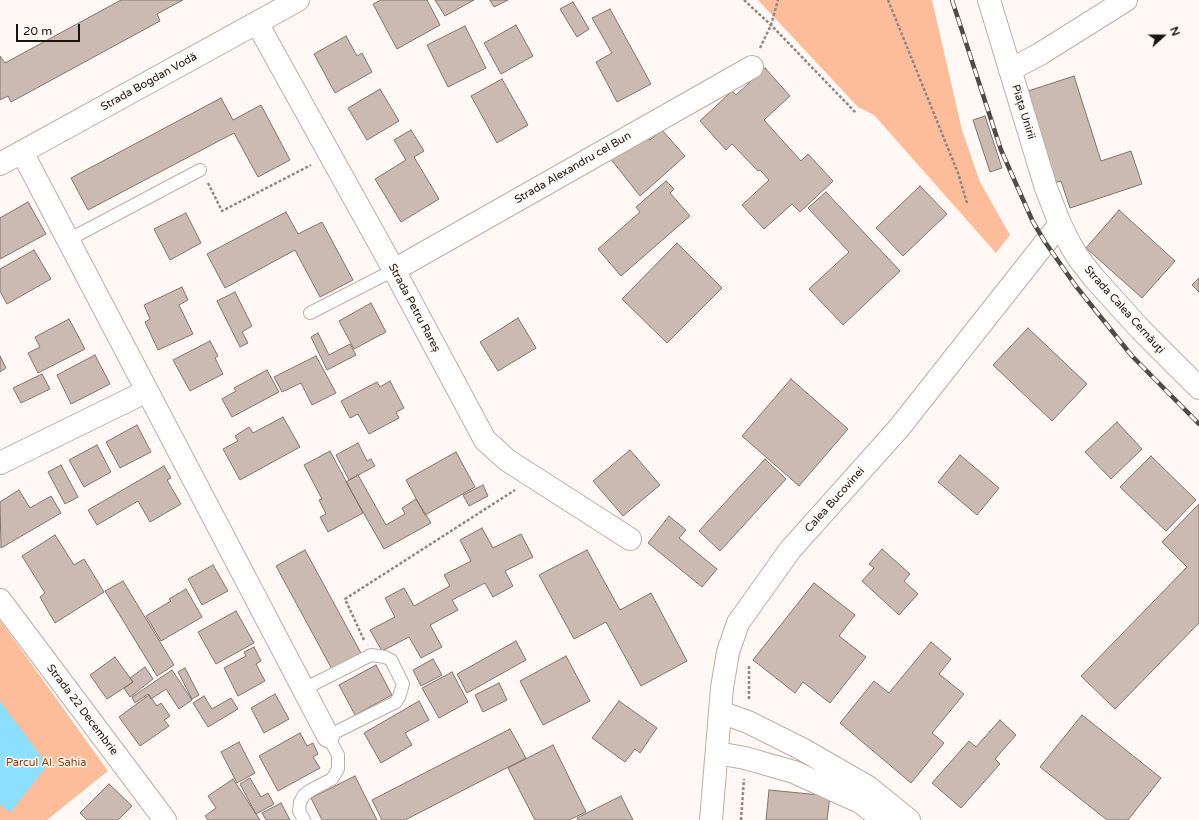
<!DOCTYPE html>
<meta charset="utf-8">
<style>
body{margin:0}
#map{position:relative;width:1199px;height:820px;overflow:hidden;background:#fff8f4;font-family:"Varela Round",sans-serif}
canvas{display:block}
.north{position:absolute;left:1143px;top:16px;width:40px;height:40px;-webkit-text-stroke:3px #fff8f4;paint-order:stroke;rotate:69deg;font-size:11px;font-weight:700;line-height:16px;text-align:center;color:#191310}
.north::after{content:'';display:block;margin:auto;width:14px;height:18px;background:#191310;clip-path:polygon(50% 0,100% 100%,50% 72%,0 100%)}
.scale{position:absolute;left:16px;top:24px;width:64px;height:18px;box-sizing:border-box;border:2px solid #191310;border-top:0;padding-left:5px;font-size:12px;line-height:14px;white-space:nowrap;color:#191310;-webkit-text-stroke:3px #fff8f4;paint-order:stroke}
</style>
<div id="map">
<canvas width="1199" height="820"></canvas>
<div class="north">N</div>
<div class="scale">20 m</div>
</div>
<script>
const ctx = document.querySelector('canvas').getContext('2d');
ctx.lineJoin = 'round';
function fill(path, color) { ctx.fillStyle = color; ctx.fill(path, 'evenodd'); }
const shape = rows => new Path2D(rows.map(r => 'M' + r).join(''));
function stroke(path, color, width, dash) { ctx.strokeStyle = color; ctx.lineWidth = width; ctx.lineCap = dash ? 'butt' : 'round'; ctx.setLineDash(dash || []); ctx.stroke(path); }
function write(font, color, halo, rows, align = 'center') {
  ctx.font = font + ' "Varela Round",sans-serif'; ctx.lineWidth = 3; ctx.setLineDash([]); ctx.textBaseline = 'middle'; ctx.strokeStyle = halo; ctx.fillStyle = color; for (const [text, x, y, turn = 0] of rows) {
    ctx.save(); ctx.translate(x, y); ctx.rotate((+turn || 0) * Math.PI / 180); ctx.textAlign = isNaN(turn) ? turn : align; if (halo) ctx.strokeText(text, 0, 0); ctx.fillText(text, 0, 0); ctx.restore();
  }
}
fill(shape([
 [758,0,932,0,962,130,980,182,1010,235,996,253,874,115,858,107],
 [0,620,108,771,47,820,0,820]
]), '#febd9a');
fill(shape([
 [0,701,48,765,11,812,0,805]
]), '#8cdffe');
const building = shape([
 [121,0,183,0,157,14,160,21,11,102,8,96,0,100,0,56,5,63,121,0],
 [381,0,427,0,440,25,397,49,373,4,381,0],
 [435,0,474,0,445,16,435,0],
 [490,0,508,0,494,7,490,0],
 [573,2,589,29,577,37,560,9,573,2],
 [610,9,651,84,617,102,596,62,612,53,592,18,610,9],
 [516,25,533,56,501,74,484,43,516,25],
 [465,26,486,68,448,87,427,45,465,26],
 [346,36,357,56,362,53,372,72,335,93,314,54,346,36],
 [765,68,790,96,764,120,801,161,808,154,833,181,800,212,792,204,764,229,742,205,769,180,760,170,758,171,732,144,726,150,700,121,732,91,736,95,765,68],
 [1074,76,1101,161,1131,151,1142,184,1070,208,1061,181,1054,183,1025,92,1074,76],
 [502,79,528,125,497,143,471,96,502,79],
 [380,89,399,121,367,140,348,108,380,89],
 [221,98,233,120,261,105,290,160,258,177,234,133,88,210,71,178,221,98],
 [985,116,1002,168,990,172,973,120,985,116],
 [411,130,424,151,414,157,439,199,401,222,375,179,406,160,394,140,411,130],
 [662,130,685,156,640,196,610,158,647,138,650,140,662,130],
 [666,181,674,189,670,193,690,216,621,276,598,249,640,212,636,207,666,181],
 [920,186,947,214,903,256,876,228,920,186],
 [826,192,900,271,843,325,809,289,849,252,808,208,826,192],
 [28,202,46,234,0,259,0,218,28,202],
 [1119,210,1175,261,1142,298,1086,248,1119,210],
 [286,212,298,234,322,222,353,280,320,297,295,250,225,288,207,254,286,212],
 [186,213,201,243,170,260,154,229,186,213],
 [677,243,722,288,667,343,622,299,677,243],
 [34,250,51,279,7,304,0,291,0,269,34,250],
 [1199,278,1199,292,1192,285,1199,278],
 [182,287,188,300,179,305,193,334,158,350,145,322,150,319,144,305,182,287],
 [235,292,252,326,242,332,248,343,240,347,217,301,235,292],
 [371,303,386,332,354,349,339,321,371,303],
 [518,318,536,348,498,371,480,342,518,318],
 [69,319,85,349,38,373,28,353,40,347,35,337,69,319],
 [1028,328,1087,384,1052,421,993,365,1028,328],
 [318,333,329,355,350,344,356,355,327,370,311,337,318,333],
 [210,341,218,356,215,358,223,374,190,391,173,360,210,341],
 [95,355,110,384,71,404,57,375,95,355],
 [0,356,6,368,0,372,0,356],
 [316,356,336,393,312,405,301,383,282,392,274,377,316,356],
 [267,370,279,392,232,417,222,399,236,391,234,388,267,370],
 [42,374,50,389,21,403,13,388,42,374],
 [791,379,848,429,799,486,742,436,791,379],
 [390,381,404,408,396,412,399,418,369,434,358,414,350,418,341,401,377,382,380,387,390,381],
 [283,417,300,447,240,480,223,449,238,441,235,436,249,427,253,433,283,417],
 [1117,422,1142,449,1111,479,1085,452,1117,422],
 [137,425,151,452,120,468,106,442,137,425],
 [358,443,367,461,371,459,375,466,349,480,336,455,358,443],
 [97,445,111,472,84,487,69,460,97,445],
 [630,450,660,485,623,516,593,481,630,450],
 [330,451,363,513,328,532,320,517,326,514,319,500,322,499,304,465,330,451],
 [456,452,475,487,425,515,406,480,456,452],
 [960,455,999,488,977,515,938,482,960,455],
 [1151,456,1196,500,1166,531,1120,487,1151,456],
 [765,459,786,479,720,551,699,531,765,459],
 [61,465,78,497,65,504,48,472,61,465],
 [164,466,171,478,167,480,181,504,150,522,138,501,97,525,88,510,164,466],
 [358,475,386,525,405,514,402,508,416,499,431,523,384,549,346,482,358,475],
 [483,485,488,496,469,506,463,495,483,485],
 [19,490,30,508,51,496,61,513,1,548,0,502,19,490],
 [1199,504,1199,623,1115,709,1081,676,1187,567,1162,542,1199,504],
 [669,516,686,530,679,538,717,569,702,587,648,543,669,516],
 [482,528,493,548,521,534,533,557,505,571,513,586,493,597,485,583,452,600,458,610,430,625,442,647,421,658,409,637,382,651,370,630,395,617,385,598,404,588,414,606,450,586,444,575,471,561,460,540,482,528],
 [55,535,74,565,84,559,104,592,55,623,40,597,45,593,22,556,55,535],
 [882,549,910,574,904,581,918,594,899,615,862,581,874,568,869,564,882,549],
 [305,550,362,655,333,671,276,566,305,550],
 [587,550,620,610,651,593,687,661,641,686,606,622,574,639,539,575,587,550],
 [213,565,228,591,202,605,188,579,213,565],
 [123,581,174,665,157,676,105,591,123,581],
 [814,583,855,615,839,636,866,657,830,703,803,682,795,693,753,660,814,583],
 [186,589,202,617,161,641,146,616,171,601,169,599,186,589],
 [236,611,254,643,216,664,198,632,236,611],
 [516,641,526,660,467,693,457,674,516,641],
 [931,642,951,659,939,674,964,694,932,733,944,743,911,783,840,723,874,681,889,693,931,642],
 [254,647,261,661,256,664,265,681,238,696,224,668,246,656,244,652,254,647],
 [566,656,590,701,543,725,520,681,566,656],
 [115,657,133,682,107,699,90,675,115,657],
 [433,659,442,675,421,686,413,670,433,659],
 [376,665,392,695,355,715,339,685,376,665],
 [145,667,153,679,130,697,124,688,133,682,130,678,145,667],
 [185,668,199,695,192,699,178,672,185,668],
 [172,670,192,700,179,709,166,689,151,699,148,694,135,703,132,697,172,670],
 [452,672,468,702,439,718,422,688,452,672],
 [499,683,507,700,483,712,475,695,499,683],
 [275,694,289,719,264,733,251,708,275,694],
 [149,695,157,706,161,703,170,716,164,720,169,726,140,746,119,717,149,695],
 [204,696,212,709,231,698,238,709,208,727,193,703,204,696],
 [419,701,429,720,405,733,412,745,381,763,364,733,419,701],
 [619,701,657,728,640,753,635,749,625,762,592,738,619,701],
 [1082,715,1161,778,1128,820,1107,820,1040,767,1082,715],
 [1000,720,1016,735,995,759,1000,764,961,808,932,783,969,741,976,747,1000,720],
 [510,729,526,758,405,820,382,820,372,800,510,729],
 [300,733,307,746,313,743,318,754,313,757,320,768,278,791,259,756,300,733],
 [239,742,255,773,237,783,221,752,239,742],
 [553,745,586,812,569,820,535,820,508,768,553,745],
 [355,776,377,820,322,820,311,798,355,776],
 [250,778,261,797,268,793,274,804,256,814,240,784,250,778],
 [233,779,260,820,208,820,205,816,216,808,208,796,233,779],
 [109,784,132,806,118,820,87,820,80,813,109,784],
 [769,790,830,796,827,820,766,820,769,790],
 [621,796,633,820,578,820,577,818,621,796],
 [281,803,290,820,266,820,262,813,281,803]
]);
fill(building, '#cbbab2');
stroke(building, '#83746c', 1);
const lane = shape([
 [68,240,200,170],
 [310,313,394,270],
 [304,689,371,655,385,657,391,660,403,684,399,697,396,702,328,736,338,755,338,769,332,779,311,790,304,795,300,802,299,811,304,820]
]);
const street = shape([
 [257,23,394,270,485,440,507,460,630,539],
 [1010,70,1040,54,1126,0],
 [22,152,328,736],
 [394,270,752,67],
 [0,463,147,391],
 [720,712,748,722,802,749,868,787,909,820],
 [717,753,745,758,794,772,860,802,884,820]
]);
const secondary = shape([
 [989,0,1046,188,1060,224,1070,244,1079,259,1094,278,1141,330,1199,388],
 [0,164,298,0],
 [0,600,165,820],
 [711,820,722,688,728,652,738,623,790,550,899,428,1060,224]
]);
stroke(lane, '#beaea6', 14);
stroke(street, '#beaea6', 24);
stroke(secondary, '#beaea6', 24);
stroke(shape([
 [744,0,771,25,856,113],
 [888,0,958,173,967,203],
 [760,48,771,25,778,0],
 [208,183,222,211,311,165],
 [364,640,345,599,515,490],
 [749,699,749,666],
 [741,820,744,779]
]), '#8e8884', 2.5, [3, 2]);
stroke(lane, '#fff', 12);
stroke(street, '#fff', 22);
stroke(secondary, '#fff', 22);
const rail = shape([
 [952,0,1001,150,1033,222,1045,242,1075,285,1132,356,1199,424]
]);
stroke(rail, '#514a47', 4.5);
stroke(rail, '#fff8f4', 3, [9]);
write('11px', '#191310', '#fff8f4', [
 ["Strada Bogdan Vodă",149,82,-29],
 ["Piața Unirii",1023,112,73],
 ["Strada Alexandru cel Bun",573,168,-30],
 ["Strada Petru Rareș",414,308,62],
 ["Strada Calea Cernăuţi",1124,310,48],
 ["Calea Bucovinei",835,500,-48],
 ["Strada 22 Decembrie",82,710,53]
]);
write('11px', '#8a3d00', '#fff8f4', [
 ["Parcul Al. Sahia",46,763]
]);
</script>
